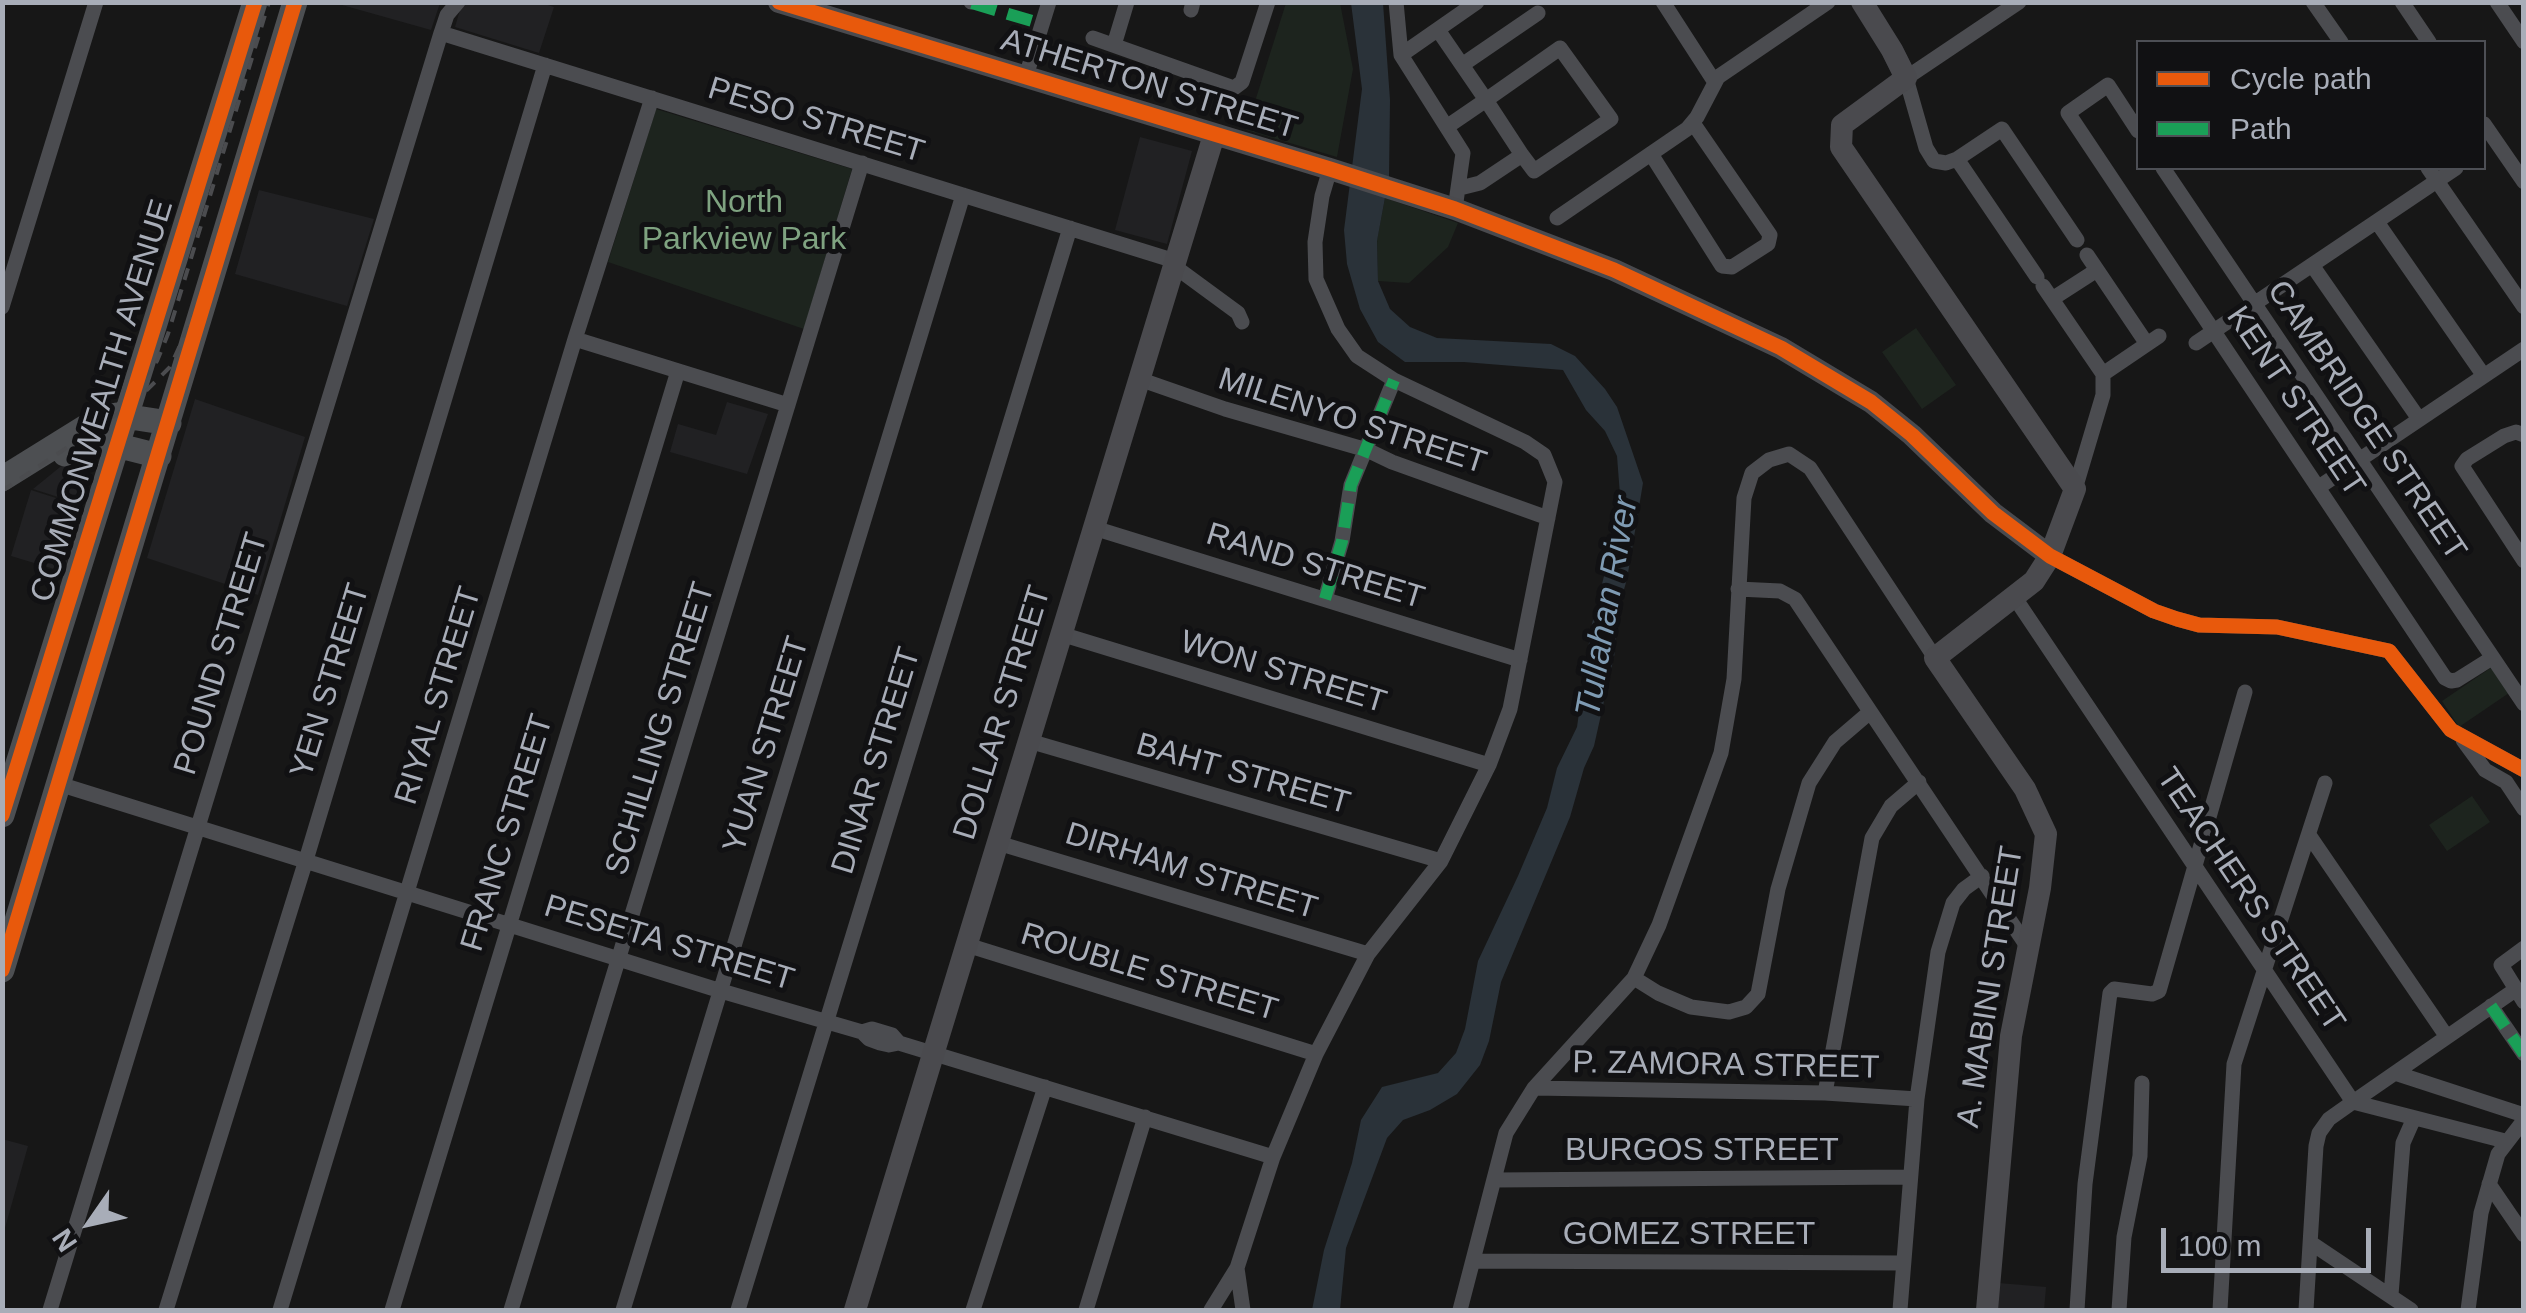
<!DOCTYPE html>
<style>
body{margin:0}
#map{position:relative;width:2526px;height:1313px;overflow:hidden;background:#171717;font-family:Arial,sans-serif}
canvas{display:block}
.frame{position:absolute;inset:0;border:5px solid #a8adb8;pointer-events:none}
.legend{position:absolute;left:2136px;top:40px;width:350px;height:130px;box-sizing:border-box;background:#111113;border:2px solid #4d4f55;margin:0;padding:12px 18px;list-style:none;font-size:30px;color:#a8adb8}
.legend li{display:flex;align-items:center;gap:20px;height:50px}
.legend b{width:50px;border:2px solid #4d4f55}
.north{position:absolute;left:40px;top:1173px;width:100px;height:100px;-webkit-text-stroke:8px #111113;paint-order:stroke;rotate:236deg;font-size:28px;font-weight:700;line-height:40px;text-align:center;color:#a8adb8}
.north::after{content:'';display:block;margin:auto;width:35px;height:45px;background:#a8adb8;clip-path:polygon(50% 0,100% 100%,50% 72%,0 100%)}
.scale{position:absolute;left:2161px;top:1228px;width:210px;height:45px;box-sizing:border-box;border:5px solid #a8adb8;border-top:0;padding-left:12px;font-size:30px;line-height:35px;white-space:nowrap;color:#a8adb8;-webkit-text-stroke:8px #111113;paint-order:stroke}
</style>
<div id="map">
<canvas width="2526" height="1313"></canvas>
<div class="frame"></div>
<ul class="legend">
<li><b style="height:12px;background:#e8590c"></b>Cycle path</li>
<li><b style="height:12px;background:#1a9f57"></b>Path</li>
</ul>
<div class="north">N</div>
<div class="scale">100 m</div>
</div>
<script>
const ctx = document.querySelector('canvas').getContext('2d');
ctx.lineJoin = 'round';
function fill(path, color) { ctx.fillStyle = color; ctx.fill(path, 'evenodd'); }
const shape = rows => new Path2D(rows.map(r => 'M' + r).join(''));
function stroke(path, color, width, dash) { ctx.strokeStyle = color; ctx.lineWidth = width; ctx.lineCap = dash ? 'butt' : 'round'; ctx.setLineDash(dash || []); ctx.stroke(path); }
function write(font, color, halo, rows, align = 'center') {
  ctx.font = font + ' Arial,sans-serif'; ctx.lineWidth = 10; ctx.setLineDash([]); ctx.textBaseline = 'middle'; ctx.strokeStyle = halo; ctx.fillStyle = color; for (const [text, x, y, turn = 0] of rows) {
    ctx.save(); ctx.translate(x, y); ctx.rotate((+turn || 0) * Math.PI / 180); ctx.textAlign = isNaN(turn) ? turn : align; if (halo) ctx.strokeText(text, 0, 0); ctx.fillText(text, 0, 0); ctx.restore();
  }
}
fill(shape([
 [539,2,554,7,539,53,455,27,462,3],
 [335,3,440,3,431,30],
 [1140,137,1192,151,1167,244,1115,230],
 [259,190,374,219,347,306,235,274],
 [195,399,305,437,258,595,147,558],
 [727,402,768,414,747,474,670,452,678,424,716,435],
 [65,463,87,470,77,503,33,489],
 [31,490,84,507,64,572,11,556],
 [2,1139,28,1146,5,1228,2,1228],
 [1999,1283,2046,1287,2044,1310,1997,1310]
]), '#212123');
fill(shape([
 [1286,3,1340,3,1353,69,1337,157,1246,130],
 [656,109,852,169,804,329,608,262],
 [1385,198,1458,223,1448,247,1409,283,1378,281,1377,240],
 [1916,328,1956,385,1922,409,1882,352],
 [2492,667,2509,693,2459,727,2442,701],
 [2472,796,2490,822,2447,851,2429,825]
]), '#1d241e');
fill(shape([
 [1351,3,1383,3,1390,100,1389,176,1377,241,1378,281,1390,309,1410,327,1437,338,1551,344,1575,356,1605,389,1617,407,1643,483,1627,579,1617,614,1615,652,1594,746,1584,768,1570,817,1501,982,1489,1041,1480,1065,1457,1094,1430,1110,1403,1120,1387,1138,1346,1248,1340,1310,1312,1310,1324,1250,1352,1163,1361,1120,1382,1087,1438,1073,1456,1053,1465,1029,1478,961,1518,876,1547,808,1557,768,1577,727,1591,628,1621,508,1617,456,1605,431,1586,410,1563,370,1464,362,1405,362,1378,342,1360,309,1347,264,1344,230,1362,89]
]), '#2a3239');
stroke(shape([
 [971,2,972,2],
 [1396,2,1401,55,1463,153,1455,209],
 [1663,2,1714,81],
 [2019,2,1906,78,1926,148,1934,161,1946,163,1957,159,2002,129,2077,240],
 [2313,2,2341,42],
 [2402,2,2429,42],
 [2497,2,2524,42],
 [1191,10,1193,2],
 [1438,30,1486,100,1522,155,1534,171,1611,119,1560,48,1486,100,1448,126],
 [441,33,1175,261],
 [1093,38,1234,88,1242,82,1268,2],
 [1114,45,1127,2],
 [1401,55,1477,2],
 [1462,65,1538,13],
 [1026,76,1049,2],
 [2484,124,2524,182],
 [2138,131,2108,85,2068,113,2445,678,2451,681,2457,680,2492,658],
 [1651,154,1722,266,1732,267,1768,244,1770,235,1693,123],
 [1957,159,2037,277],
 [2163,168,2524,704],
 [2428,168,2524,307],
 [1460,188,1480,183,1522,155],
 [1557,218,1687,129,1697,117,1718,77,1828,2],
 [2377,222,2484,376],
 [2087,255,2147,344],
 [2312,265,2419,419],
 [1174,266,1238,313,1242,322],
 [2043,286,2103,374],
 [2052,299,2097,270],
 [2,307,96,2],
 [575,339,788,405],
 [2196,343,2456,168],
 [2103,374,2159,336],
 [1139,379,1225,409,1367,450,1392,462,1548,518],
 [2524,435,2516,432,2504,436,2467,459,2462,466,2524,561],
 [2319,487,2524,349],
 [2075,489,2103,395,2103,374],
 [1094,528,1520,660],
 [2050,556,2154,611,2177,619,2199,625,2277,627,2389,651,2451,730,2524,770],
 [1738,589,1780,591,1795,599,2029,949],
 [2015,598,2353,1102,2505,1141],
 [1325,599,1342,541,1351,485,1394,380],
 [1061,634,1489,765],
 [2463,740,2485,770,2506,782,2524,809],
 [1029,741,1441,861],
 [59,784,721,991,862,1032,872,1029,892,1035,899,1043],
 [2309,835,2447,1037],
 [998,843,1368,954],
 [967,945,1316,1054],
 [2524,948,2501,965,2524,1002],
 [1634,978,1658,993,1691,1007,1729,1012,1746,1007,1758,994,1778,889,1809,783,1835,742,1870,712],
 [2491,1006,2524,1054],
 [862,1032,869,1039,880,1043,889,1045,899,1043,1273,1157],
 [2395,1073,2524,1115],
 [1534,1088,1825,1093,1917,1099],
 [1825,1093,1872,838,1891,806,1919,782],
 [1495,1180,1909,1177],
 [2489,1184,2524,1235],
 [2311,1243,2411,1310],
 [1474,1261,1903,1263],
 [2391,1295,2403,1143,2414,1118],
 [50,1310,441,33,447,15,458,2],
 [166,1310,306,860,545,65],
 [280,1310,575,339,652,98],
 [392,1310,678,371],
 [511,1310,862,163],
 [623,1310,963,195],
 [738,1310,1070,228],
 [973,1310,1045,1087],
 [1086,1310,1145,1117],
 [1211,1310,1237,1268],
 [1243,1310,1237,1268,1273,1157,1316,1054,1368,954,1441,861,1489,765,1510,709,1555,482,1544,455,1525,442,1394,380,1357,356,1338,329,1316,279,1315,242,1322,196,1330,169],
 [1460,1310,1506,1133,1534,1088,1634,978,1659,925,1721,753,1734,679,1744,498,1752,473,1769,460,1789,454,1810,468,1935,658],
 [1900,1310,1917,1099,1938,952,1953,903,1964,889,1982,876],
 [2077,1310,2085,1184,2110,993,2114,989,2152,994,2159,991,2245,692],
 [2119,1310,2124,1237,2140,1156,2142,1083],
 [2220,1310,2234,1064,2325,783],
 [2306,1310,2316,1146,2319,1133,2329,1119,2353,1102,2515,990],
 [2468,1310,2481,1213,2498,1154,2524,1120]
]), '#4b4c50', 15);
stroke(shape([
 [779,2,1330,169,1455,209,1614,270,1781,348,1871,402,1912,435,1993,513,2050,556],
 [1862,2,1892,50,1906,78,1842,125,1841,147,2075,489,2050,556,2034,581,1935,658,2025,789,2046,834,2040,888,2011,1036,1987,1310],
 [855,1310,1214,135]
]), '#4a4a4e', 22);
stroke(shape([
 [65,454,83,442,96,440,159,456],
 [2,479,100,418,117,415,169,423],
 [2,815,255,2],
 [2,970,295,2]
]), '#4d4f52', 25);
stroke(shape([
 [142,380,157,361,168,334,269,2],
 [2,491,135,402,170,367,194,315,289,2]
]), '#4b4c4f', 4, [12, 10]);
stroke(shape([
 [972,3,1042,24],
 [1325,599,1342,541,1351,485,1394,380],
 [2491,1006,2524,1054]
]), '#1a9f57', 12, [25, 12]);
stroke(shape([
 [779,2,1330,169,1455,209,1614,270,1781,348,1871,402,1912,435,1993,513,2050,556,2154,611,2177,619,2199,625,2277,627,2389,651,2451,730,2524,770],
 [2,815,255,2],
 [2,970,295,2]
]), '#e8590c', 15);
write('32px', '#a8adb8', '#111113', [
 ["ATHERTON STREET",1149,85,17],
 ["PESO STREET",816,121,17],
 ["COMMONWEALTH AVENUE",103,401,-73],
 ["KENT STREET",2295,402,56],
 ["CAMBRIDGE STREET",2366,421,56],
 ["MILENYO STREET",1352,422,18],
 ["RAND STREET",1315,567,17],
 ["POUND STREET",222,654,-73],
 ["WON STREET",1283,673,17],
 ["YEN STREET",331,681,-73],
 ["RIYAL STREET",439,696,-73],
 ["DOLLAR STREET",1003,713,-73],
 ["SCHILLING STREET",661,729,-73],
 ["YUAN STREET",767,745,-73],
 ["DINAR STREET",877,761,-73],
 ["BAHT STREET",1243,775,16],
 ["FRANC STREET",508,833,-73],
 ["DIRHAM STREET",1191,872,17],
 ["TEACHERS STREET",2250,900,56],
 ["PESETA STREET",669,944,17],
 ["ROUBLE STREET",1149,973,17],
 ["A. MABINI STREET",1991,987,-81],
 ["P. ZAMORA STREET",1726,1066,1],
 ["BURGOS STREET",1702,1151],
 ["GOMEZ STREET",1689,1235]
]);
write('32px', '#7fa381', '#111113', [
 ["North",744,203],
 ["Parkview Park",744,240]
]);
write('italic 35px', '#7f9bb3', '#111113', [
 ["Tullahan River",1608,607,-80]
]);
</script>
